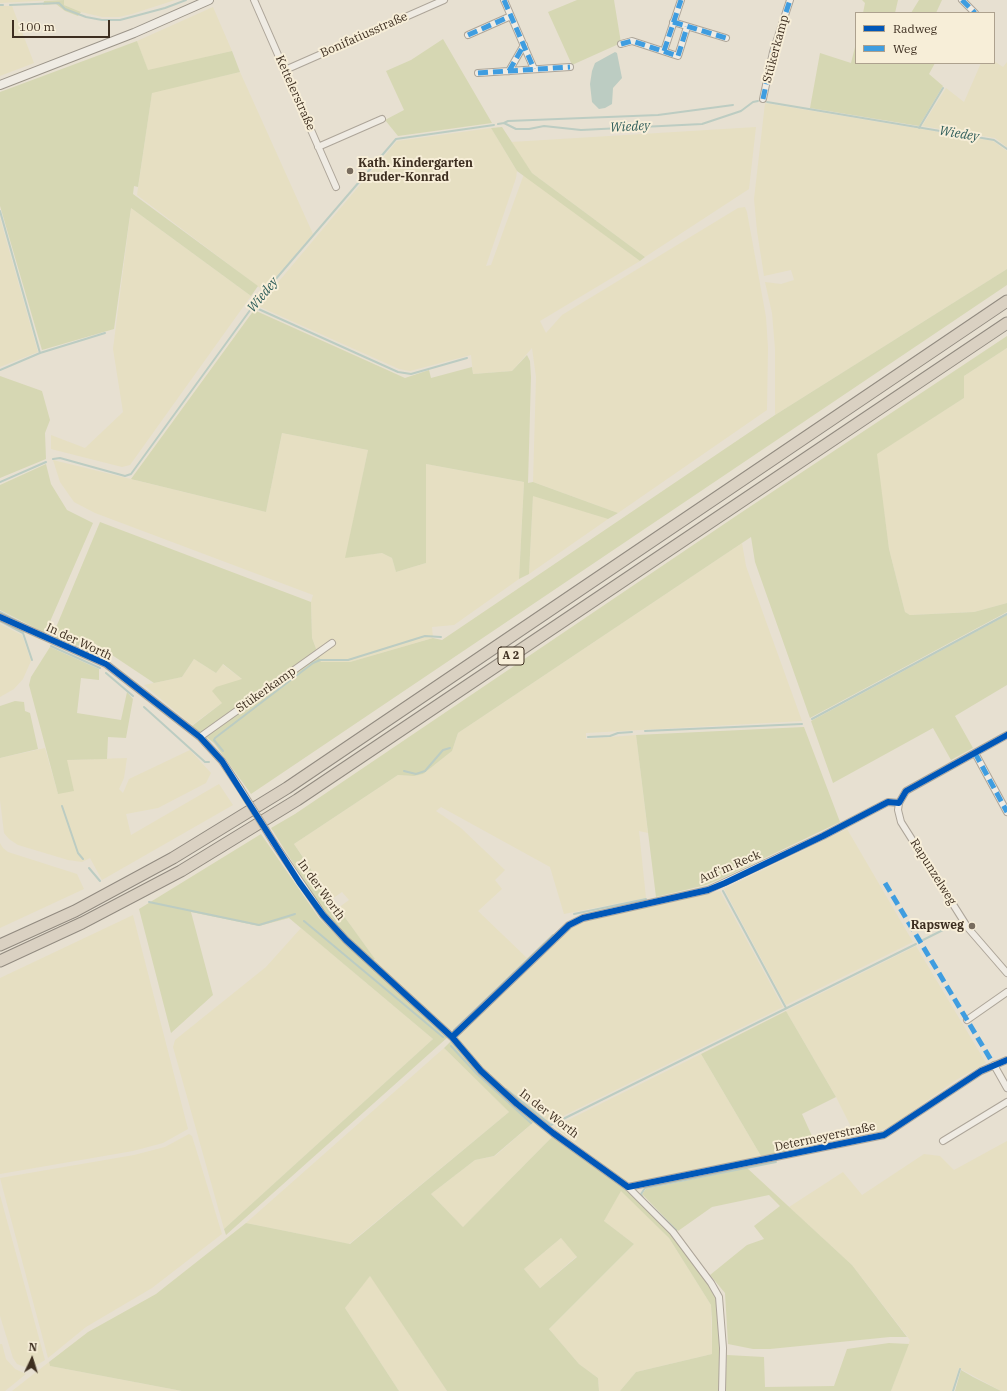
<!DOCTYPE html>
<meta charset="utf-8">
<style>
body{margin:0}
#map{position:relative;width:1007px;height:1391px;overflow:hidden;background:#e7e0d1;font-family:"IBM Plex Serif",serif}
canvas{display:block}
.legend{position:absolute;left:855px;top:12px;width:140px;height:52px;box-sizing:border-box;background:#f7eed8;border:1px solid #ada18e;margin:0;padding:5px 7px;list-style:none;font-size:12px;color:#3d2e20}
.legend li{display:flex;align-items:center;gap:8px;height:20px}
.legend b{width:20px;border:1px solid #ada18e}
.north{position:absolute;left:12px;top:1339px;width:40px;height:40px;-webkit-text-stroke:3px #f7eed8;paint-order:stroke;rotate:4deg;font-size:11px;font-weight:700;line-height:16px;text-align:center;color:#3d2e20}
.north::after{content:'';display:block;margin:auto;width:14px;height:18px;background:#3d2e20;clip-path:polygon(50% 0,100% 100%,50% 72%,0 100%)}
.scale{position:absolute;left:12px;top:20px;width:98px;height:18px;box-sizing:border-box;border:2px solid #3d2e20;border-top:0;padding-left:5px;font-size:12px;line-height:14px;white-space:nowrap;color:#3d2e20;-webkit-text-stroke:3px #f7eed8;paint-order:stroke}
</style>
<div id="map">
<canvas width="1007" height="1391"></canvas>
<ul class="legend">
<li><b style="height:5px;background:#0057b8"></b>Radweg</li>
<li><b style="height:5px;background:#3f9de0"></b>Weg</li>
</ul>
<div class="north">N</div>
<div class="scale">100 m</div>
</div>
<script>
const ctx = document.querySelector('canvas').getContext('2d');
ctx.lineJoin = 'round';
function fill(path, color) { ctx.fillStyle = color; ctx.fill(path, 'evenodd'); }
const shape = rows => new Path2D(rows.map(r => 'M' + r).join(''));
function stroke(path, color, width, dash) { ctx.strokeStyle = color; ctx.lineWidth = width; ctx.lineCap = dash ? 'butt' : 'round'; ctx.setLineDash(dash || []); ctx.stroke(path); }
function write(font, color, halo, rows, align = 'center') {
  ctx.font = font + ' "IBM Plex Serif",serif'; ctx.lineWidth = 4; ctx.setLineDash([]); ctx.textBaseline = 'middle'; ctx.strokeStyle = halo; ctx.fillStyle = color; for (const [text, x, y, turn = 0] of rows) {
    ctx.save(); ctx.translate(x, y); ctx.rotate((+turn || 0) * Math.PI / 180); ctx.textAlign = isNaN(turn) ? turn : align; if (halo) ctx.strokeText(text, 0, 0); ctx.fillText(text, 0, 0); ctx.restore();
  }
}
fill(shape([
 [0,0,55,0,0,3],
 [64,0,175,0,132,14,119,17,102,17,81,12,64,5],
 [0,6,12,6,34,63,0,76],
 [213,7,232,51,148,71,137,41],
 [994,61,1003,67,1007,62,1007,147,995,138,922,126,946,88,964,102,981,63,994,63],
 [240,72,313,234,264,291,137,195,152,92],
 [765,103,993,141,1007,151,1007,269,775,415,775,349,772,313,765,282,781,284,794,280,791,270,764,276,757,231,754,199],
 [756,127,749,189,645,257,532,173,511,142],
 [491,128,517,171,516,178,486,266,491,265,524,174,640,261,540,321,546,333,562,315,738,208,745,207,747,212,766,317,768,348,767,410,618,513,533,482,536,377,532,348,512,371,473,374,471,355,410,371,399,369,258,306,397,141],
 [131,208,251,296,130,465,122,467,51,449,51,435,85,448,123,412,113,349],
 [0,218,38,352,0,367],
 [1007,348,1007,603,974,612,910,615,905,612,889,549,876,454,964,398,964,376],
 [282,433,368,450,346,557,382,553,392,558,396,572,426,563,426,464,524,482,519,579,454,625,432,627,433,638,350,662,321,662,312,638,311,602,313,595,95,513,74,502,60,482,53,460,266,512],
 [533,495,608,519,529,574],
 [742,543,746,566,802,721,586,733,586,739,636,735,648,833,639,831,646,898,564,914,550,867,441,807,436,811,461,828,505,870,495,880,502,889,478,911,527,958,452,1030,450,1030,372,961,375,959,338,908,349,900,342,892,332,899,294,844,398,775,414,776,423,774,452,751,458,733],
 [0,624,22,635,31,661,23,679,14,689,0,697],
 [194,659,216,673,222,664,242,679,222,703,192,725,144,685,182,677],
 [45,748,58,794,67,760,127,758,124,778,119,789,123,793,129,779,190,750,211,773,206,783,158,808,126,814,131,835,219,784,233,805,102,880,90,858,82,862,68,860,18,845,9,839,4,833,0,800,0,758],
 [847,829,913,942,786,1005,724,889],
 [0,843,3,848,8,852,77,874,84,889,0,928],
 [720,891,783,1007,549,1123,518,1101,483,1069,456,1038,570,929,583,922],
 [133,915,188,1129,163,1143,133,1151,0,1174,0,978],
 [301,928,433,1039,224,1229,173,1047,175,1040,266,967],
 [916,946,986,1063,956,1080,892,1126,874,1133,856,1137,836,1097,786,1011],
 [444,1048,509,1112,349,1244,246,1223],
 [701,1054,761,1156,635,1182,624,1181,554,1127],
 [535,1121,553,1136,463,1227,431,1194,475,1160,495,1156],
 [189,1134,192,1136,222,1234,152,1288,86,1327,48,1358,0,1178,134,1155,165,1147],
 [1007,1141,1007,1391,1001,1391,959,1368,952,1391,891,1391,910,1340,852,1265,789,1207,843,1172,862,1195,924,1154,940,1156,954,1170],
 [621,1190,669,1238,711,1305,712,1354,636,1372,620,1391,599,1391,598,1378,579,1364,549,1329,634,1244,604,1221],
 [0,1195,45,1360,35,1366,25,1367,17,1364,13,1358,0,1316],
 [561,1238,577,1256,540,1288,524,1269],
 [370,1275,447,1391,399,1391,345,1308],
 [0,1344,2,1344,6,1359,15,1369,26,1374,5,1391,0,1391],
 [49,1362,50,1366,182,1391,12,1391]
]), '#e6dfc2');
fill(shape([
 [64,0,64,5,81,12,78,16,65,11,56,4,43,5,44,1],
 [577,0,614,0,621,43,572,65,548,12],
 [862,0,898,0,895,13,863,13,865,3],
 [919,0,942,0,936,13,911,13],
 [443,39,492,123,398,136,385,120,404,110,386,71,411,60],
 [137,41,148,70,232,51,240,72,152,93,138,187,134,186,133,194,258,286,251,296,131,208,114,329,42,350,0,206,0,92],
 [856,43,856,63,935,63,929,74,943,86,919,126,810,108,820,53,851,63],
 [502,127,532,173,645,257,640,261,517,171,491,128],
 [1007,269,1007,285,251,794,214,743,192,726,222,703,212,691,216,687,242,679,223,664,216,673,194,659,182,677,154,683,91,641,84,645,72,646,52,637,100,522,311,602,312,638,321,662,350,662,433,638,442,640,775,415],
 [254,310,405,378,429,370,431,378,472,367,473,374,512,371,527,355,530,361,531,377,528,483,533,482,618,513,608,519,533,496,529,574,519,579,524,482,426,464,426,563,396,572,392,558,382,553,345,558,368,450,282,433,266,512,131,479],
 [1007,336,1007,348,964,376,964,398,877,454,889,549,905,612,910,615,974,612,1007,603,1007,612,810,718,755,562,751,537,458,733,452,751,423,774,414,776,398,775,294,844,323,887,375,959,372,961,325,914,271,828,295,814,739,514],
 [0,376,42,391,50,420,45,433,46,459,0,478],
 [46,464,51,484,67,510,93,523,45,633,0,610,0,485],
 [1007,615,1007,685,955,716,973,748,951,760,933,728,833,783,811,721],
 [50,647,99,669,99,680,81,678,77,713,121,720,127,692,133,699,126,738,108,737,107,759,67,760,74,791,58,794,29,685,31,677],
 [15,701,24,702,25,711,30,713,38,749,0,758,0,706],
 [804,727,840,822,723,878,706,885,656,897,636,735],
 [261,834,319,918,344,943,448,1037,226,1235,224,1229,433,1039,289,918,259,926,191,912,213,995,171,1033,139,909],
 [786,1011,836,1097,802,1114,816,1145,761,1156,701,1054],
 [451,1041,479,1073,535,1121,494,1156,475,1160,431,1194,463,1227,553,1136,622,1187,672,1233,709,1284,717,1298,720,1316,719,1391,620,1391,636,1372,712,1354,712,1321,711,1305,669,1238,621,1191,604,1221,634,1244,549,1329,579,1364,598,1378,599,1391,447,1391,370,1276,345,1308,399,1391,182,1391,50,1366,49,1362,88,1332,156,1294,246,1223,350,1244,509,1112,444,1048],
 [561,1238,577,1257,540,1288,524,1269],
 [747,1168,852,1265,907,1337,890,1337,770,1349,753,1349,728,1344,725,1293,710,1275,747,1245,764,1239,754,1226,780,1206,769,1195,712,1207,678,1231,642,1194,646,1189],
 [889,1343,909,1344,891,1391,725,1391,727,1355,764,1357,765,1387,834,1386,847,1349],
 [961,1370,973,1377,1001,1391,955,1391]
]), '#d6d7b3');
fill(shape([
 [615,52,617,53,622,78,613,88,612,104,605,108,599,109,592,102,590,84,592,71,595,63]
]), '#bcccc2');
stroke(shape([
 [0,5,3,5],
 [10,5,59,3,65,9,86,17,102,20,120,20,165,8,186,0],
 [767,102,994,140,1007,149],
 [504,123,508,121,658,115,733,105],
 [498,124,504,123,516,129,529,129,544,126,581,130,702,124,741,111,753,102,758,101],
 [919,128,943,88],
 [0,211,40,353,0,370],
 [254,307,398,372,411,374,467,358],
 [40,353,105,333],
 [53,459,60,458,125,476,131,474,256,302,396,139,494,125],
 [0,482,46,462],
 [0,612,31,628],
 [0,621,23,633,32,660],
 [51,646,100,668],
 [106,673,133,696],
 [144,707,205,762,209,762],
 [812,719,1007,614],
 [645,731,802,724],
 [588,737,610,736,618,733,632,732],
 [223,751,214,740,215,738,313,663,320,660,348,660,425,636,441,637],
 [404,771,416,774,425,771,443,750,450,748],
 [62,806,78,853,83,859],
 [89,868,100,881],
 [723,891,786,1008],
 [149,902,259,925,295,914],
 [574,914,646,899],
 [304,921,443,1037],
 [923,940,953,925],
 [454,1030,553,935],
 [451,1046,477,1074,531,1123],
 [506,1089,551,1125,916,944],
 [643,1198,641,1194,645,1188,776,1162],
 [649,1204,676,1230],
 [953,1391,960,1369]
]), '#bcccc2', 2);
const street = shape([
 [254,0,336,187],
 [504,0,534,69],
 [962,0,975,13],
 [673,22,726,38],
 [468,35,511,16],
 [621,44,632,41,678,56,687,27],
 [664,51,681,0],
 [285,70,444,0],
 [509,71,524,45],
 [478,73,570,67],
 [763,99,773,52,790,0],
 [318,147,382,119],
 [0,617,106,664,200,737,222,761,240,788],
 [1007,735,906,791,899,803,898,810,901,822,968,928,1007,973],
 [200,737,332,643],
 [975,753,1007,812],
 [274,843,323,915,346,940,452,1037,481,1071,517,1104,553,1133,628,1187,673,1232,711,1283,719,1297,723,1348,722,1391],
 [967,1020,1007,992],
 [452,1037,569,925,583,918,708,890,823,836,888,802,899,803],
 [994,1065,1007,1088],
 [943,1141,1007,1102],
 [628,1187,884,1135,981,1071,1007,1060]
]);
const secondary = shape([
 [0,85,134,33,209,0]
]);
const highway = shape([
 [0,945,75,911,173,858,287,788,1007,301],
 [0,961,82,923,181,871,297,800,1007,323]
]);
stroke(street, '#ada599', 8);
stroke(secondary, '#9c958a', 10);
stroke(highway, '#928b80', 13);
stroke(street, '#efebe3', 6);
stroke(secondary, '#efebe3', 8);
stroke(highway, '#dad1c2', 11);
const streetBridge = shape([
 [240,788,274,843]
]);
stroke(streetBridge, '#ada599', 8, []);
stroke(streetBridge, '#efebe3', 6);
stroke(shape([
 [504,0,534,69],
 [962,0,975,13],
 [673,22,726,38],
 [468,35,511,16],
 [621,44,632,41,678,56,687,27],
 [664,51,681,0],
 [509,71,524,45],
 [478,73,570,67],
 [763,99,773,52,790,0],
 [975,753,1007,812],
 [885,883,994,1065]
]), '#3f9de0', 5, [10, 5]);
stroke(shape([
 [0,617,106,664,200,737,222,761,299,882,323,915,346,940,452,1037,481,1071,517,1104,553,1133,628,1187,884,1135,981,1071,1007,1060],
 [452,1037,569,925,583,918,708,890,725,883,823,836,888,802,899,803,906,791,1007,735]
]), '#0057b8', 6);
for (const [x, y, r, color] of [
 [350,171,4,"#786c5e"],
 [972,926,4,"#786c5e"]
]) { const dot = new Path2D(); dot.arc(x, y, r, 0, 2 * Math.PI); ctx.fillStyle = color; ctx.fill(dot); stroke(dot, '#f7eed8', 1.5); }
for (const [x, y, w] of [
 [511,656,26]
]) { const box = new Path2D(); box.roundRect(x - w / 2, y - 9, w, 18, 3); ctx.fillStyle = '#f7eed8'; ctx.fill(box); stroke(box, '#3d2e20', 1); }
write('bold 11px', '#3d2e20', null, [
 ["A 2",511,656]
]);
write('12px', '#3d2e20', '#f7eed8', [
 ["Bonifatiusstraße",364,35,-24],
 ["Stükerkamp",776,49,-75],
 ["Kettelerstraße",295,93,66],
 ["In der Worth",79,642,25],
 ["Stükerkamp",266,690,-35],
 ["Auf'm Reck",730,867,-23],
 ["Rapunzelweg",933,872,58],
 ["In der Worth",321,890,54],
 ["In der Worth",549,1114,38],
 ["Determeyerstraße",825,1137,-12]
]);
write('bold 12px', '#3d2e20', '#f7eed8', [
 ["Kath. Kindergarten",358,164],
 ["Bruder-Konrad",358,178],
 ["Rapsweg",964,926,"right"]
], 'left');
write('italic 13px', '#2f5d5a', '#f7eed8', [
 ["Wiedey",630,127,-3],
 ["Wiedey",959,134,9],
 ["Wiedey",263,295,-51]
]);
</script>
